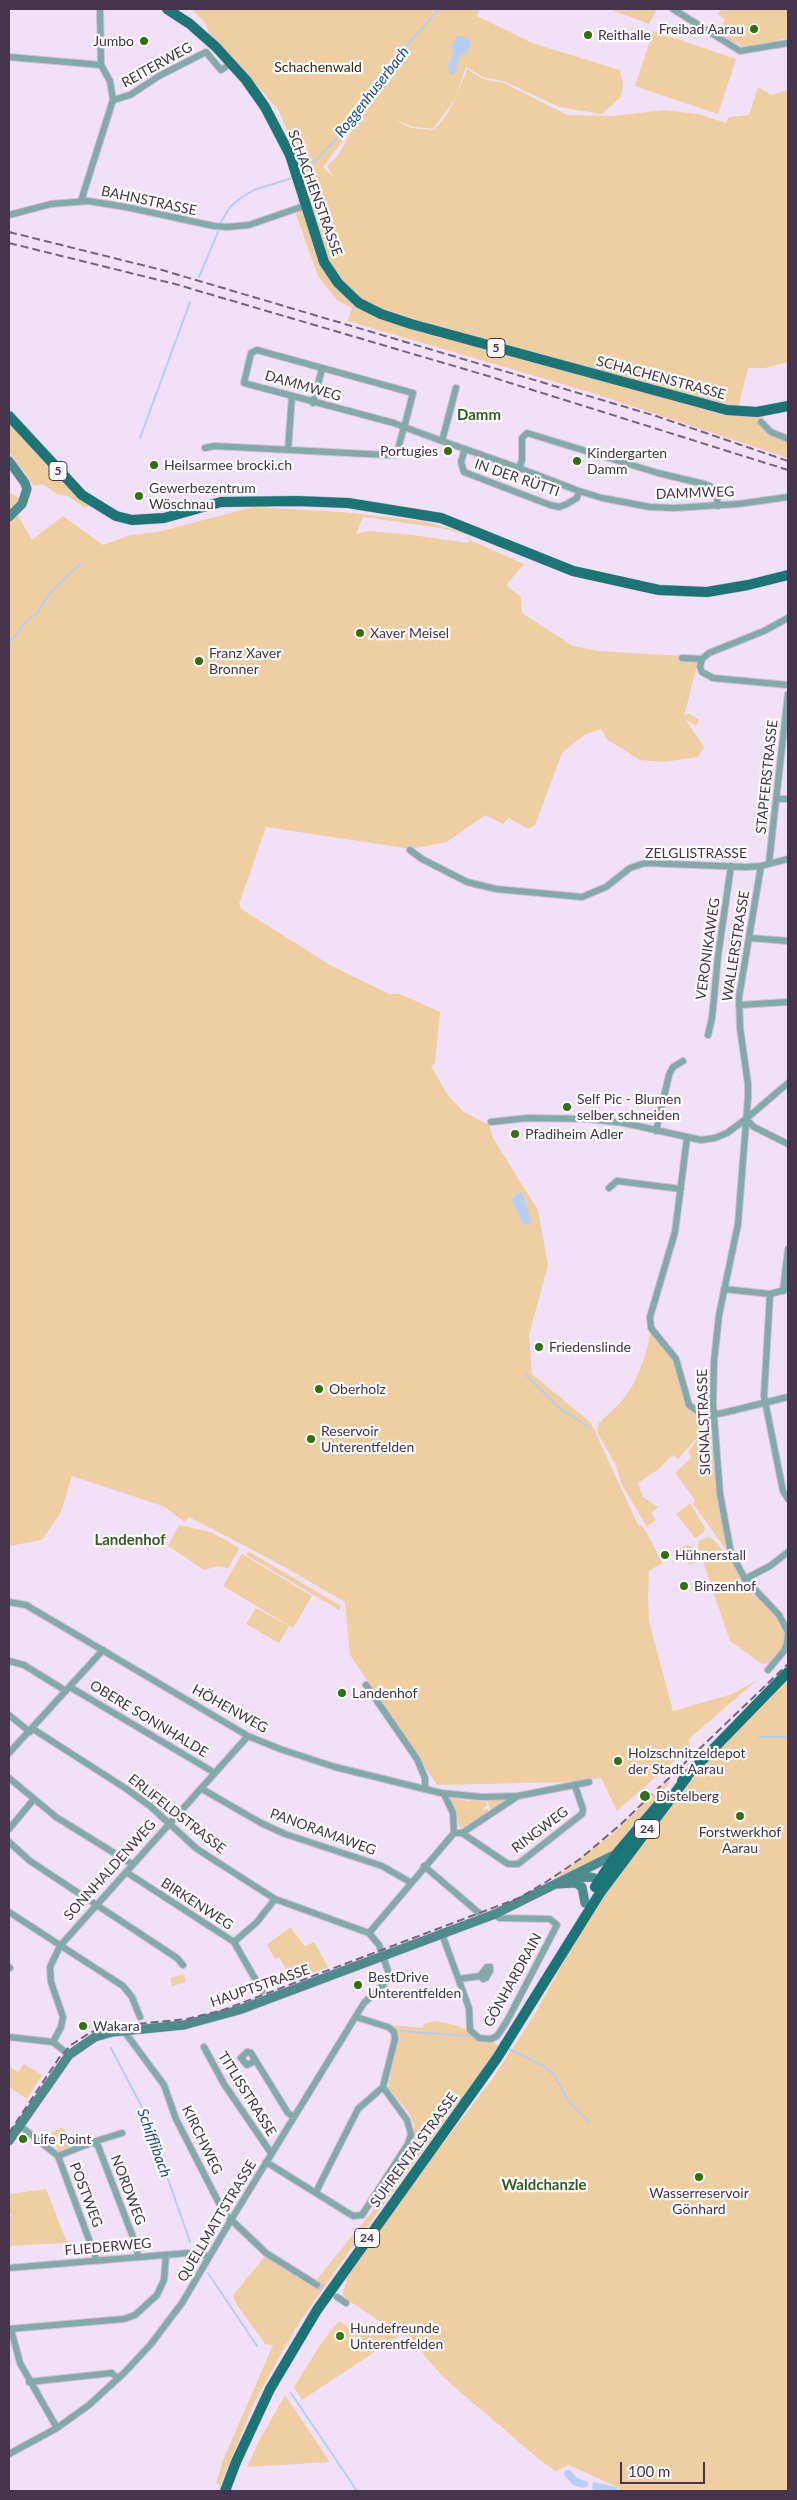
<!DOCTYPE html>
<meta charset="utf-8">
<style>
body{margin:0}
#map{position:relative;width:797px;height:2500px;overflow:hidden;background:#f2e0f8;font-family:Lato,sans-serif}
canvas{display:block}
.frame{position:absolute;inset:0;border:10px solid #46344c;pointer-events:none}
.scale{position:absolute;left:620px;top:2462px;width:85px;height:22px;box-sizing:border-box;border:2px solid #46344c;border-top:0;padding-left:6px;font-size:15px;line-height:18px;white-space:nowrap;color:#46344c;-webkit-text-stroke:4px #fff;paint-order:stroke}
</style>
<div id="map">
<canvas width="797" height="2500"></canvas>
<div class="frame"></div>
<div class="scale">100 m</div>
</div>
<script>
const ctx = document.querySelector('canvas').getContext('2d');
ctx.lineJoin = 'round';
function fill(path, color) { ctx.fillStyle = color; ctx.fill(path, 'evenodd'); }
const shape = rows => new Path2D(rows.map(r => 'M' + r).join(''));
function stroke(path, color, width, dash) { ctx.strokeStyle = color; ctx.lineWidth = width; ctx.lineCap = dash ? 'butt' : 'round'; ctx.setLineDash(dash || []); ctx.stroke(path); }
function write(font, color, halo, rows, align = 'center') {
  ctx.font = font + ' Lato,sans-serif'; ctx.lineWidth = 4.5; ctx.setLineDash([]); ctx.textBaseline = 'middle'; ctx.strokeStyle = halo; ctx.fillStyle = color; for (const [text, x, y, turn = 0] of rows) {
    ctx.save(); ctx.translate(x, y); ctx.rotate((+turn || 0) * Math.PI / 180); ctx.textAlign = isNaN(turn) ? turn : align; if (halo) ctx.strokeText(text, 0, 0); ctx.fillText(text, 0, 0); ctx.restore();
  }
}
fill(shape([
 [191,9,480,9,477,16,532,43,620,70,623,85,621,97,602,114,559,107,506,82,483,77,466,67,456,97,467,69,483,79,504,83,567,115,613,116,664,110,698,114,726,123,729,117,749,115,758,87,771,95,788,90,788,362,765,368,748,368,738,408,395,316,358,297,336,275,320,244,301,164,279,111,239,65,211,38,205,23],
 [375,88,339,154,327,166,334,178,323,167,344,139],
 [456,98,446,116,434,130,411,128,395,120,377,104,395,120,414,127,433,129],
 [609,9,657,9,649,24],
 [722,9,788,9,788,38,745,47,733,42,721,34,720,28,725,20,718,14],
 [653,31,736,59,718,114,635,86],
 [297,211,303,211,313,243,361,308,705,408,768,414,760,420,770,433,788,441,788,458,586,391,348,321,352,308,337,300,318,276,296,214],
 [9,423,60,480,89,506,84,507,68,496,58,495,43,484,34,486,9,452],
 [9,492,21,499,17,514,32,540,63,516,103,545,131,535,158,532,253,507,342,512,423,521,468,534,470,540,524,564,506,585,521,597,522,613,573,646,599,651,699,657,684,717,688,713,699,720,696,726,685,719,704,747,698,757,664,762,640,760,608,740,601,729,584,735,562,753,535,825,528,829,509,818,503,824,485,815,447,842,411,849,266,827,239,904,243,910,330,965,389,994,400,994,440,1012,435,1063,431,1066,447,1094,464,1112,489,1125,493,1138,538,1210,548,1265,529,1335,532,1374,591,1423,638,1525,641,1525,645,1530,661,1560,662,1563,649,1571,648,1597,649,1621,673,1711,732,1694,757,1680,689,1739,690,1747,617,1811,601,1778,575,1782,437,1785,350,1655,345,1602,274,1561,189,1517,185,1522,163,1506,72,1476,61,1512,42,1540,9,1546],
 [363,517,441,528,468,535,469,543,405,534,368,531,356,534],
 [651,1332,664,1345,675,1364,688,1408,704,1421,697,1438,678,1459,674,1455,669,1458,660,1468,638,1483,643,1497,658,1507,651,1513,656,1520,647,1527,622,1485,615,1464,598,1434,598,1428,599,1423,621,1402,634,1383,644,1359],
 [711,1420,711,1439,728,1552,693,1504,695,1500,675,1473,691,1458,689,1451],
 [690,1503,705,1528,703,1533,695,1538,676,1514],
 [179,1525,211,1532,239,1548,228,1568,218,1566,204,1570,168,1546],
 [708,1537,713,1539,733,1562,752,1593,779,1620,784,1632,784,1640,780,1652,770,1663,762,1664,758,1661,730,1641,698,1547,699,1541],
 [689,1545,694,1548,698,1562,689,1565,685,1556,676,1559,680,1548],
 [248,1551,341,1606,339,1610,246,1555],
 [242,1554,312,1596,293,1628,223,1586],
 [256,1608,289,1626,279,1643,246,1624],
 [788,1678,788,2491,621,2491,617,2487,569,2465,555,2471,540,2460,445,2379,425,2357,421,2349,422,2345,379,2321,342,2296,347,2278,391,2211,493,2078,532,2019,587,1920,612,1881,690,1780,738,1725],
 [669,1780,671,1781,614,1849,604,1857,554,1879,610,1836],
 [453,1798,469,1801,470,1799,484,1802,486,1800,487,1805,482,1810,488,1809,488,1812,460,1829,450,1800],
 [487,1800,506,1800,490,1812,490,1807],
 [290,1927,305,1946,314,1942,328,1967,292,1980,279,1957,275,1959,267,1945],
 [184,1974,186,1982,172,1986,170,1978],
 [436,2021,455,2025,466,2029,479,2041,494,2042,499,2047,340,2264,295,2329,255,2401,220,2486,216,2483,223,2460,273,2345,265,2344,235,2302,233,2295,266,2255,311,2284,310,2286,316,2287,319,2282,317,2279,375,2208,414,2144,414,2125,409,2113,388,2088,398,2037,392,2025,422,2028,424,2024],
 [24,2064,42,2075,27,2099,9,2087,9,2066,18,2072],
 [62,2127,68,2135,70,2149,59,2153,51,2133],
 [46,2189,67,2243,9,2246,9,2218,12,2216,9,2212,9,2194],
 [339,2321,352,2330,363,2332,368,2332,377,2324,399,2336,302,2400,294,2387,322,2342],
 [285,2395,330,2462,247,2467,259,2441]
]), '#efcfa1');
fill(shape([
 [457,36,467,37,471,44,467,52,459,57,455,74,450,74,448,66,453,54,452,45],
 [522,1192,531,1221,528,1225,523,1224,512,1200,515,1194],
 [565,2470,570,2470,577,2478,588,2482,588,2486,582,2488,573,2485,564,2475],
 [593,2482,616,2487,618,2491,594,2490,592,2488]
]), '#b5cff4');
stroke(shape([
 [303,174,355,119,376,81,439,9],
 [221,222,230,207,242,197,254,190,292,178],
 [199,277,218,232],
 [140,438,190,302],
 [9,643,27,620,37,613,51,592,80,564],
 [526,1375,559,1408,588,1427],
 [759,1737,788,1737],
 [400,2031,470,2036],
 [111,2048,145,2113,190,2242],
 [509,2049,545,2067,554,2075,569,2102,590,2122],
 [208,2273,257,2346],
 [291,2393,357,2491]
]), '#b5cff4', 2);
stroke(shape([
 [317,2285,332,2294]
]), '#d0bed6', 6, [6, 3]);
const street = shape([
 [673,9,740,51,788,43],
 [9,57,101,65,100,9],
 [113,100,130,95,159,76,206,52,221,70,232,63],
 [81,201,113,100,110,81,101,65],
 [9,215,51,204,88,201,126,207,214,226,227,227,249,225,307,205],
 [313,403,322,369],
 [761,422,771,432,788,439],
 [442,441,456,388],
 [205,448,214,446,387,455,395,455,398,449,404,427,405,424,413,393,257,350,251,353,244,383,394,423,404,427,442,441,465,449,519,468,579,491,602,498,650,507,674,508,738,504,788,497],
 [465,449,461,462,464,472,550,505,559,507,567,504,577,498,579,491],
 [288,450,292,396],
 [519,468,522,460,522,438,527,433,658,473,704,484,710,486,716,492,718,506],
 [682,658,702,659],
 [702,659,700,667,702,672,713,678,788,685],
 [702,659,709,653,764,631,788,618],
 [777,799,788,799],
 [410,850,422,859,467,882,496,889,582,897,606,887,630,868,645,863,746,867,761,866,788,859],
 [769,862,788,694],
 [761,866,739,997,740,1028,748,1084,748,1097,738,1224,719,1315,714,1361,713,1404,720,1494,731,1553,745,1579,779,1615,788,1632,787,1643,784,1651,768,1670],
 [750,938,788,941],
 [739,1005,788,1002],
 [708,1035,712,1018,718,956,731,866],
 [746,1119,754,1127,788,1144],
 [491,1122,527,1118,589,1119,624,1123,701,1140,715,1138,727,1133,746,1119,788,1083],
 [656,1131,669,1075,673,1067,683,1061],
 [687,1138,675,1232,650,1317,651,1328,676,1359,689,1405,700,1413,709,1415,723,1413,788,1397],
 [609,1188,617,1181,681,1189],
 [724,1289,770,1294,788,1289],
 [783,1291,788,1249],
 [770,1294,764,1396,783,1491,788,1499],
 [745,1579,770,1566,788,1552],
 [9,1602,26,1605,248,1736,280,1749,335,1767,441,1793,482,1797,518,1796],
 [9,1661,24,1665,66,1691],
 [366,1685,417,1759,425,1778,425,1789],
 [70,1687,215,1773],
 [9,1715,30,1732],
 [9,1753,103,1650],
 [9,1778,56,1817,132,1864],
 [202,1789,261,1823,285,1834,382,1866,410,1882],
 [444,1794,453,1813,454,1833],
 [9,1829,34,1799],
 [462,1833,508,1864,518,1864,582,1814,583,1809,575,1786],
 [9,1842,30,1861,177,1958,183,1965],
 [424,1866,478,1912],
 [126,1872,234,1942,262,1991],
 [9,1912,123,1986,132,1997,140,2017],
 [369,1933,454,1833,462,1833,518,1796,589,1782],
 [442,1934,469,2008,470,2030,479,2038,491,2039,497,2036,507,2021,557,1925,550,1919,499,1918,495,1914],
 [234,1942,257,1922,275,1899],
 [9,1967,10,1968],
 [459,1979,480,1976,487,1967,490,1967,490,1971,486,1978,483,1979,480,1976],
 [124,2031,164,2085,176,2119,224,2213,266,2253,317,2285],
 [9,2037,53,2042,69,2055],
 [53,2042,61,2027,63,2017,51,1982,50,1967,60,1946,248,1736],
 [204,2047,224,2084,271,2153],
 [255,2061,247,2065,241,2058,247,2052,251,2053,288,2113,294,2117],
 [19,2125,58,2156,97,2261],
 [93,2142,122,2133],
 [58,2156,93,2142,98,2146,136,2245,138,2257],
 [266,2162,353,2216,362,2215,408,2144,411,2134,407,2120,383,2087],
 [316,2192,358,2109,383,2087,395,2039,394,2032,388,2027,356,2017],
 [9,2268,188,2253,209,2256],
 [337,2297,346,2303],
 [9,2329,124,2319,135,2315,157,2295,164,2280,166,2255],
 [11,2329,20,2363,57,2428],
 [29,2382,112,2373,118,2379],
 [9,2454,57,2428,89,2405,125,2372,151,2344,182,2303,231,2220,364,2003,384,1984,389,1974,379,1945,369,1933,275,1899,197,1849,150,1806,125,1788,33,1729]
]);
const secondary = shape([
 [9,461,25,483,27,489,22,504,9,517],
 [574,1878,591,1877,605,1881],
 [557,1884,576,1883,582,1887,585,1903],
 [9,2141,69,2055,95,2037,113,2032,184,2025,239,2010,495,1914,616,1854]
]);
const primary = shape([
 [167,9,190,24,216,47,246,80,265,107,290,155,324,262,338,283,359,303,381,314,411,324,727,410,757,412,788,406],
 [9,416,82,495,116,516,132,520,164,518,221,502,297,501,348,503,441,518,573,571,659,590,707,592,748,585,788,575],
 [682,1781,788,1672],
 [595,1887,618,1852,664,1798],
 [225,2491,236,2462,270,2389,317,2310,497,2058,600,1893,687,1777]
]);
stroke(street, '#d0bed6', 8);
stroke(secondary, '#d0bed6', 10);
stroke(primary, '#d0bed6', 11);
stroke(street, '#83aaaa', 6);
stroke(secondary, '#4d8b8d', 9);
stroke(primary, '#1b7577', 10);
stroke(shape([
 [9,232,162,270,656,416,788,461],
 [9,243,175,284,488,376,788,470],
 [9,2133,59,2058,71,2045,91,2032,116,2026,187,2019,223,2010,519,1898,546,1882,580,1859,620,1825,788,1664]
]), '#76647c', 2, [8, 4]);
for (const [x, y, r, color] of [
 [754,29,5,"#31710a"],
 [588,35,5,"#31710a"],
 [144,41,5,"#31710a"],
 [448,451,5,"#31710a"],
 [577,461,5,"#31710a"],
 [154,465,5,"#31710a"],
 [139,496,5,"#31710a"],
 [360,633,5,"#31710a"],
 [199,661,5,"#31710a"],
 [567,1107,5,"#31710a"],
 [515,1134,5,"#31710a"],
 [539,1347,5,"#31710a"],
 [319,1389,5,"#31710a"],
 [311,1439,5,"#31710a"],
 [665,1555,5,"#31710a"],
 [684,1586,5,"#31710a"],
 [342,1693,5,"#31710a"],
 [618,1761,5,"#31710a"],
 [645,1796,6,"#31710a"],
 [740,1816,5,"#31710a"],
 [358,1985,5,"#31710a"],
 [83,2026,5,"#31710a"],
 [23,2139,5,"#31710a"],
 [699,2177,5,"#31710a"],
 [340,2336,5,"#31710a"]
]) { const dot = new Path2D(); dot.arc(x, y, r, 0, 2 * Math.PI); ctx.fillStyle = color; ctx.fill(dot); stroke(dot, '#fff', 2); }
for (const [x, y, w] of [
 [496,348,18],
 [58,471,18],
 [647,1829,25],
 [367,2238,25]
]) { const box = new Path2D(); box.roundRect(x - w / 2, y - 9.5, w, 19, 4); ctx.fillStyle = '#fff'; ctx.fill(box); stroke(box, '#46344c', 1); }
write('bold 12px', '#46344c', null, [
 ["5",496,348],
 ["5",58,471],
 ["24",647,1829],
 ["24",367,2238]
]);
write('14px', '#46344c', '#fff', [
 ["Freibad Aarau",744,29,"right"],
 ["Reithalle",598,35],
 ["Jumbo",134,41,"right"],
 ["Portugies",438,451,"right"],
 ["Kindergarten",587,453],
 ["Damm",587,469],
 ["Heilsarmee brocki.ch",164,465],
 ["Gewerbezentrum",149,488],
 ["Wöschnau",149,504],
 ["Xaver Meisel",370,633],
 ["Franz Xaver",209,653],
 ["Bronner",209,669],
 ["Self Pic - Blumen",577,1099],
 ["selber schneiden",577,1115],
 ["Pfadiheim Adler",525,1134],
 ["Friedenslinde",549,1347],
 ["Oberholz",329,1389],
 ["Reservoir",321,1431],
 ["Unterentfelden",321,1447],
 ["Hühnerstall",675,1555],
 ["Binzenhof",694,1586],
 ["Landenhof",352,1693],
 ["Holzschnitzeldepot",628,1753],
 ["der Stadt Aarau",628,1769],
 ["Distelberg",656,1796],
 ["Forstwerkhof",740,1832,"center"],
 ["Aarau",740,1848,"center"],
 ["BestDrive",368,1977],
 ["Unterentfelden",368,1993],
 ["Wakara",93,2026],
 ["Life Point",33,2139],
 ["Wasserreservoir",699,2193,"center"],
 ["Gönhard",699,2209,"center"],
 ["Hundefreunde",350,2328],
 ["Unterentfelden",350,2344]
], 'left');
write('14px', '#46344c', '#fff', [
 ["REITERWEG",157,65,-29],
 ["SCHACHENSTRASSE",315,193,70],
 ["BAHNSTRASSE",149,201,12],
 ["SCHACHENSTRASSE",661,378,15],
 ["DAMMWEG",303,386,16],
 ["IN DER RÜTTI",517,478,19],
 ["DAMMWEG",695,493,-2],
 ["STAPFERSTRASSE",767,777,-84],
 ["ZELGLISTRASSE",696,853],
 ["WALLERSTRASSE",736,946,-81],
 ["VERONIKAWEG",708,949,-82],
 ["SIGNALSTRASSE",704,1422,-92],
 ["HÖHENWEG",230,1709,29],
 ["OBERE SONNHALDE",149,1719,31],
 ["ERLIFELDSTRASSE",177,1814,38],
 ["RINGWEG",540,1830,-37],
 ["PANORAMAWEG",323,1832,20],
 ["SONNHALDENWEG",110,1870,-48],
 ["BIRKENWEG",197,1904,33],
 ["GÖNHARDRAIN",513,1980,-61],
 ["HAUPTSTRASSE",260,1986,-19],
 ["TITLISSTRASSE",247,2094,58],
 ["KIRCHWEG",202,2140,64],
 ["SUHRENTALSTRASSE",414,2150,-54],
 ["NORDWEG",128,2190,69],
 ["POSTWEG",86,2195,69],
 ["QUELLMATTSTRASSE",217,2221,-59],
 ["FLIEDERWEG",108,2247,-5]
]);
write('14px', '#3d2b0d', '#fff', [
 ["Schachenwald",318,67]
]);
write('italic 15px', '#174b92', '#fff', [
 ["Roggenhuserbach",372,92,-52],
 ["Schifflibach",154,2143,70]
]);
write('bold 15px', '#335d22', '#fff', [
 ["Damm",479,415],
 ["Landenhof",130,1540],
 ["Waldchanzle",544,2185]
]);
</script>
